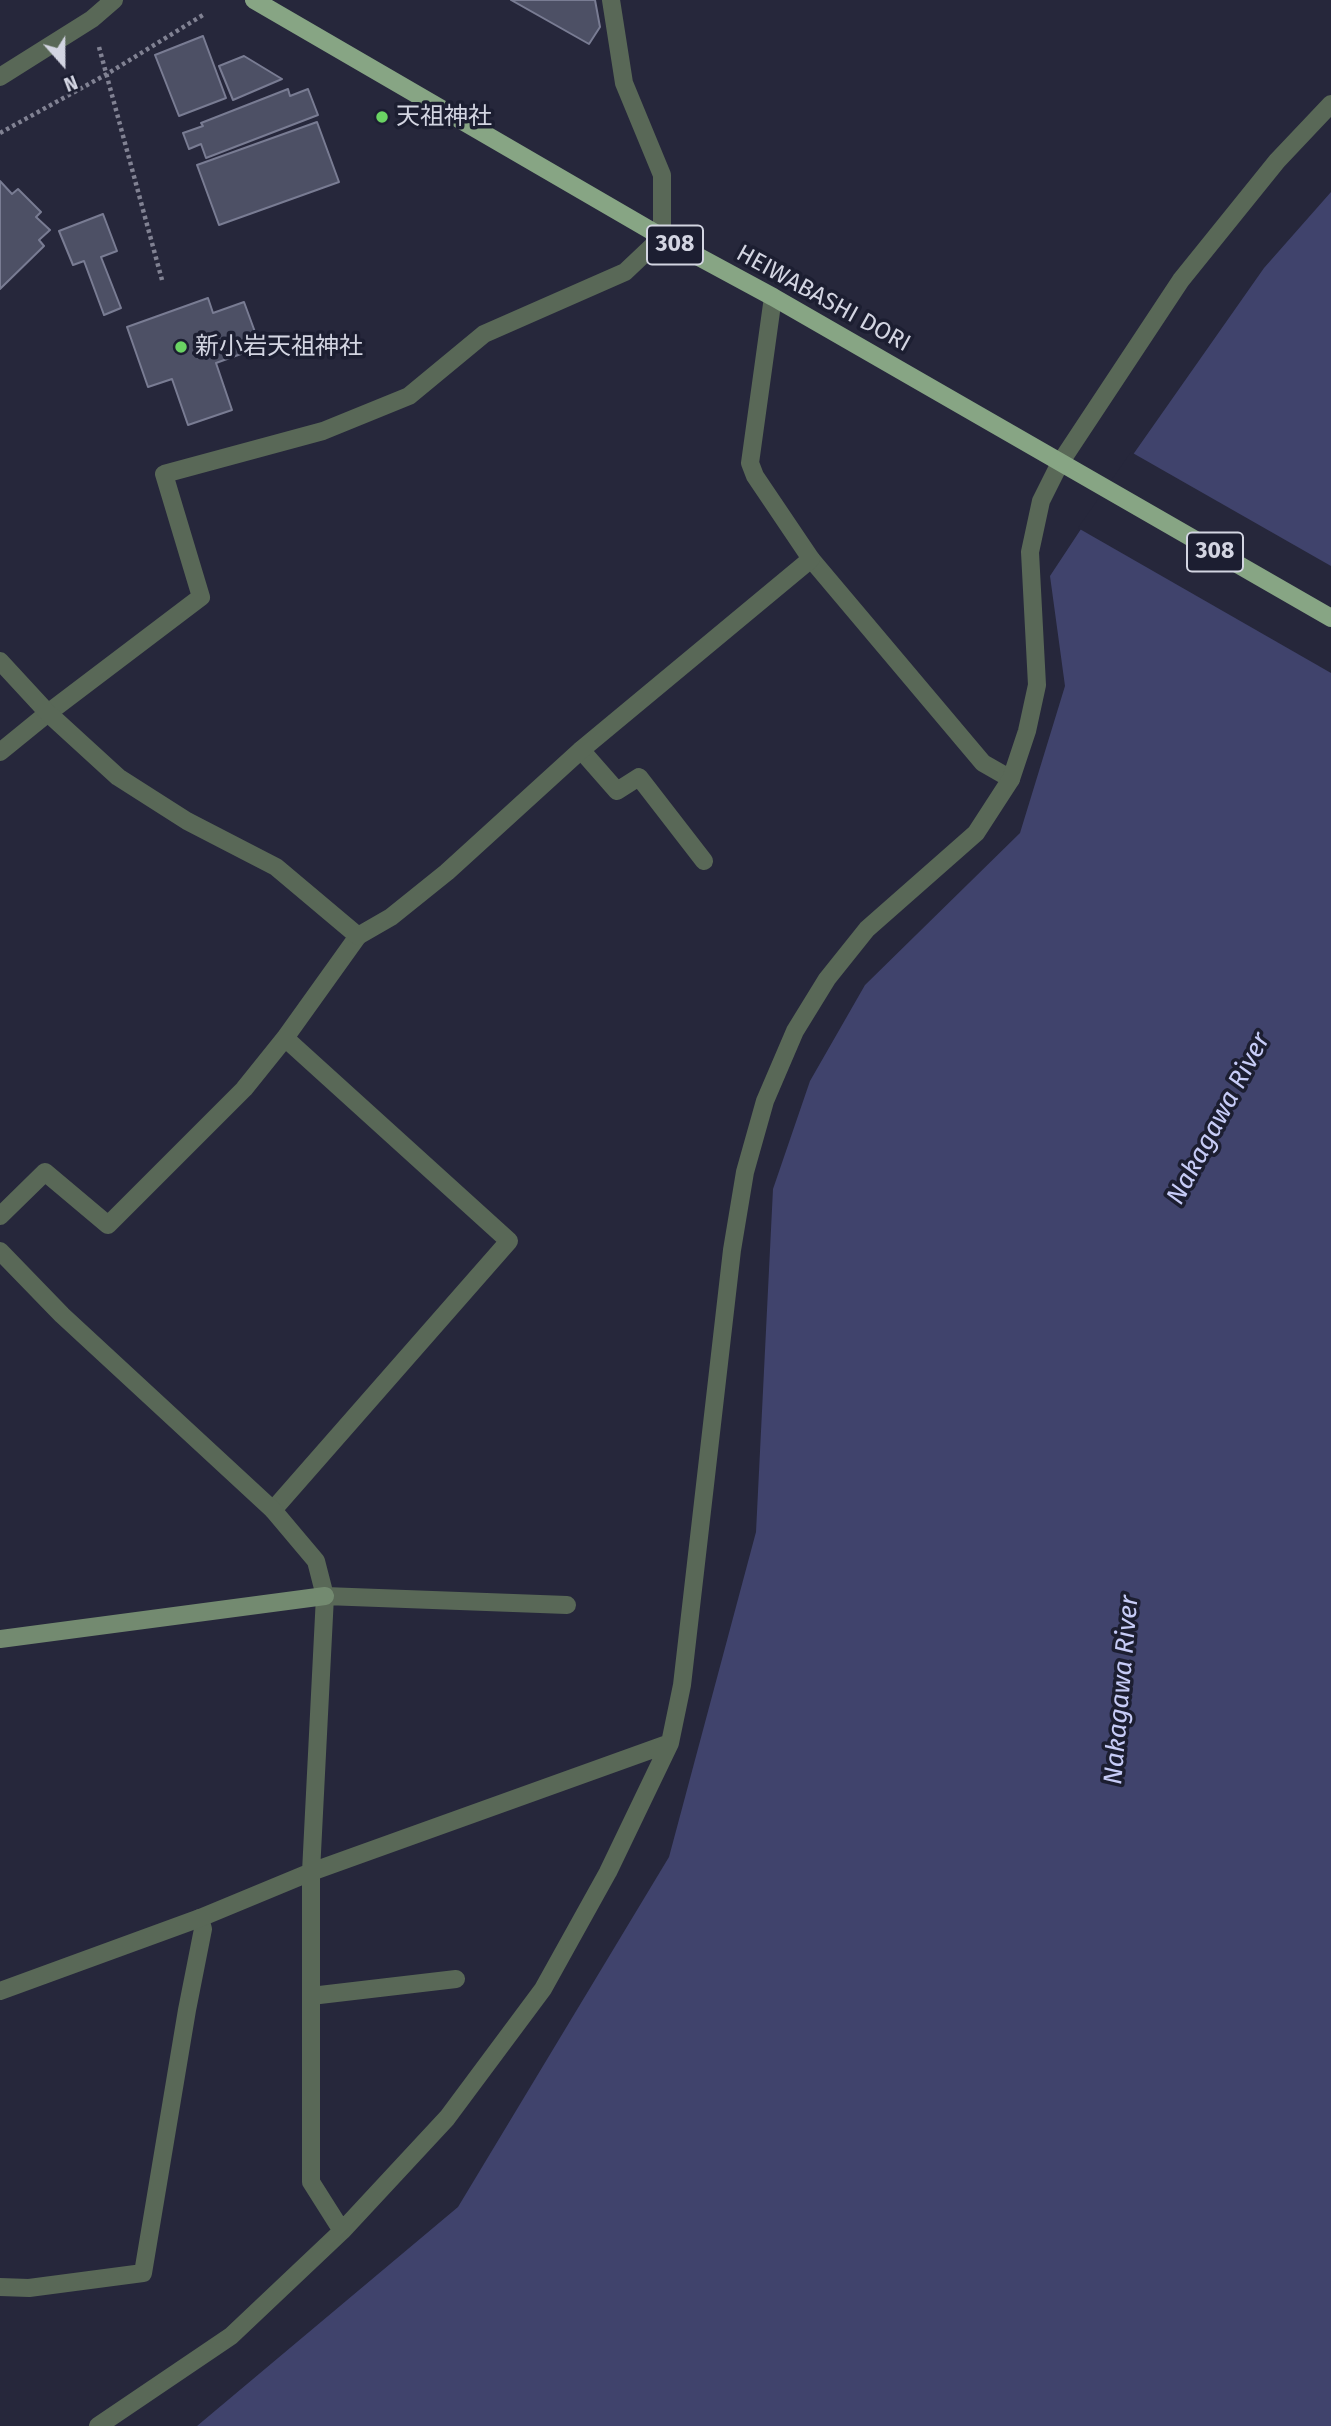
<!DOCTYPE html>
<meta charset="utf-8">
<style>
body{margin:0}
#map{position:relative;width:1331px;height:2426px;overflow:hidden;background:#26273b;font-family:"Fira Sans",sans-serif}
canvas{display:block}
.north{position:absolute;left:28px;top:28px;width:70px;height:70px;-webkit-text-stroke:5px #1c1e31;paint-order:stroke;rotate:159deg;font-size:19px;font-weight:700;line-height:28px;text-align:center;color:#d3d5e2}
.north::after{content:'';display:block;margin:auto;width:24px;height:32px;background:#d3d5e2;clip-path:polygon(50% 0,100% 100%,50% 72%,0 100%)}
</style>
<div id="map">
<canvas width="1331" height="2426"></canvas>
<div class="north">N</div>
</div>
<script>
const ctx = document.querySelector('canvas').getContext('2d');
ctx.lineJoin = 'round';
function fill(path, color) { ctx.fillStyle = color; ctx.fill(path, 'evenodd'); }
const shape = rows => new Path2D(rows.map(r => 'M' + r).join(''));
function stroke(path, color, width, dash) { ctx.strokeStyle = color; ctx.lineWidth = width; ctx.lineCap = dash ? 'butt' : 'round'; ctx.setLineDash(dash || []); ctx.stroke(path); }
function write(font, color, halo, rows, align = 'center') {
  ctx.font = font + ' "Fira Sans","Noto Sans JP",sans-serif'; ctx.lineWidth = 7; ctx.setLineDash([]); ctx.textBaseline = 'middle'; ctx.strokeStyle = halo; ctx.fillStyle = color; for (const [text, x, y, turn = 0] of rows) {
    ctx.save(); ctx.translate(x, y); ctx.rotate((+turn || 0) * Math.PI / 180); ctx.textAlign = isNaN(turn) ? turn : align; if (halo) ctx.strokeText(text, 0, 0); ctx.fillText(text, 0, 0); ctx.restore();
  }
}
fill(shape([
 [1331,192,1331,2426,197,2426,458,2207,669,1857,756,1532,773,1189,810,1081,865,985,1020,833,1065,686,1050,576,1085,523,1264,268]
]), '#40436c');
fill(shape([
 [1131,452,1331,566,1331,673,1078,528]
]), '#26273b');
const building = shape([
 [511,0,595,0,600,27,589,44,511,0],
 [203,36,226,98,179,116,155,55,203,36],
 [244,56,282,79,233,100,219,66,244,56],
 [288,89,290,96,308,89,318,115,206,158,201,144,189,149,183,133,203,126,201,123,288,89],
 [317,122,339,182,219,225,197,165,317,122],
 [0,181,12,194,18,189,41,212,36,217,50,230,39,240,44,246,0,289,0,181],
 [103,214,117,251,101,257,121,308,104,315,84,261,73,265,59,231,103,214],
 [208,298,213,313,244,302,255,332,246,335,252,350,216,363,232,410,188,425,172,379,148,387,127,327,208,298]
]);
fill(building, '#4d5065');
stroke(building, '#797c93', 2);
stroke(shape([
 [99,47,162,280],
 [0,133,107,74,203,15]
]), '#818293', 4.5, [3.5, 3.5]);
stroke(shape([
 [811,559,983,763,1011,779],
 [581,750,617,791,639,777,704,861],
 [0,752,48,713,201,597,164,474,323,431,409,396,484,334,625,272,662,237],
 [0,1216,45,1172,108,1225,244,1089,285,1038,358,936],
 [273,1510,509,1241,285,1038],
 [311,1996,456,1979],
 [0,2287,29,2288,143,2273,187,2010,203,1929,200,1918]
]), '#596857', 18);
stroke(shape([
 [611,0,624,83,662,175,662,237],
 [0,77,92,19,114,0],
 [0,661,48,713,118,777,187,821,276,867,358,936,391,917,447,872,581,750,811,559,755,476,750,463,773,297],
 [0,1251,62,1315,273,1510,316,1561,325,1596,311,1872,311,2182,342,2231],
 [325,1596,567,1605],
 [0,1991,200,1918,311,1872,670,1743],
 [98,2426,231,2336,342,2231,447,2118,543,1989,608,1872,670,1743,682,1685,732,1250,745,1172,765,1101,795,1031,827,979,867,929,976,833,1011,779,1027,731,1037,685,1030,552,1041,501,1060,463,1181,280,1277,161,1331,104]
]), '#596857', 18);
stroke(shape([
 [0,1639,325,1596]
]), '#738a70', 18);
stroke(shape([
 [254,0,662,237,773,297,1331,618]
]), '#87a584', 18);
for (const [x, y, r, color] of [
 [382,117,7,"#6ad363"],
 [181,347,7,"#6ad363"]
]) { const dot = new Path2D(); dot.arc(x, y, r, 0, 2 * Math.PI); ctx.fillStyle = color; ctx.fill(dot); stroke(dot, '#1c1e31', 2.5); }
for (const [x, y, w] of [
 [675,245,56],
 [1215,552,56]
]) { const box = new Path2D(); box.roundRect(x - w / 2, y - 19.5, w, 39, 5); ctx.fillStyle = '#1c1e31'; ctx.fill(box); stroke(box, '#d3d5e2', 2); }
write('bold 23px', '#d3d5e2', null, [
 ["308",675,245],
 ["308",1215,552]
]);
write('24px', '#d3d5e2', '#1c1e31', [
 ["天祖神社",396,117],
 ["新小岩天祖神社",195,347]
], 'left');
write('24px', '#d3d5e2', '#1c1e31', [
 ["HEIWABASHI DORI",823,299,29]
]);
write('italic 26px', '#c7ccf7', '#1c1e31', [
 ["Nakagawa River",1219,1119,-62],
 ["Nakagawa River",1122,1690,-85]
]);
</script>
